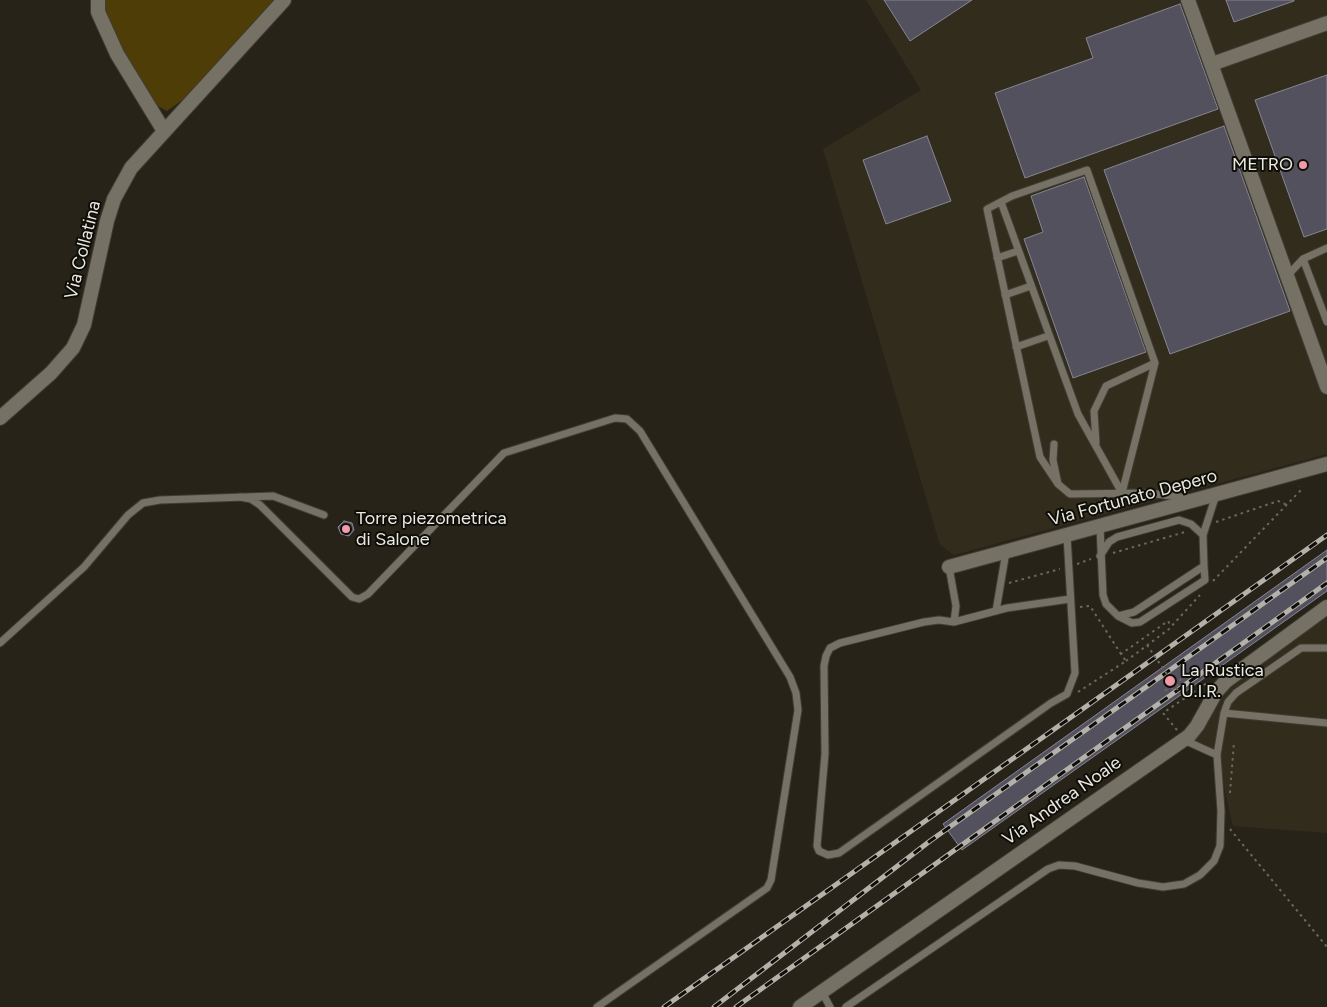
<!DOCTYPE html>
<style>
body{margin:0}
canvas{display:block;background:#272319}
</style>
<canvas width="1327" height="1007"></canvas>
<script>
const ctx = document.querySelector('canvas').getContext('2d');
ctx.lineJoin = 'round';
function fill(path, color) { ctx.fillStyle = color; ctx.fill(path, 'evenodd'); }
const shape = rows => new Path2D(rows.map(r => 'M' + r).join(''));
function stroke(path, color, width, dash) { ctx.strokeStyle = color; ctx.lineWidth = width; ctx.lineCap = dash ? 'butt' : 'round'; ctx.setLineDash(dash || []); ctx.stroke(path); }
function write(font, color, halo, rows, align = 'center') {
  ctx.font = font + ' Figtree,sans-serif'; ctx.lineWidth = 4; ctx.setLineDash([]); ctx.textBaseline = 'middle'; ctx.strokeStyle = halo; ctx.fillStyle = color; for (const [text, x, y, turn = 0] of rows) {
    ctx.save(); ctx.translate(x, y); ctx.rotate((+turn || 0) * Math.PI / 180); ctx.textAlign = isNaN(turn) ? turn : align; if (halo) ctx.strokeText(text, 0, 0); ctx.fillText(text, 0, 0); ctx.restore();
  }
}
fill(shape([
 [866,0,1327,0,1327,454,954,555,940,545,823,149,921,90],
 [1327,607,1327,833,1233,826,1217,755,1184,739,1216,692]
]), '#322c1c');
fill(shape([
 [102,0,277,0,195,91,167,111,154,104,109,24]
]), '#4e3d07');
const building = shape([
 [884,0,972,0,910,41,884,0],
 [1226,0,1294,0,1294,1,1234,22,1226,0],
 [1180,4,1218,109,1025,178,995,93,1093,58,1086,38,1180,4],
 [1327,75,1327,229,1304,237,1255,100,1327,75],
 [1224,126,1290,311,1170,354,1104,170,1224,126],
 [927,136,951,201,886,224,863,160,927,136],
 [1084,177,1146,352,1073,378,1024,239,1043,232,1031,196,1084,177],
 [344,521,352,523,354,530,349,536,341,534,338,527,344,521],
 [1327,550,1327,591,962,850,943,824,1327,550]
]);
fill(building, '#53515d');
stroke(building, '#878592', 1);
const service = shape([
 [1001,202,1078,414,1122,493,1155,363,1087,170,1012,196,987,209,1040,457,1058,484],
 [1327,248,1303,259,1327,322],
 [997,258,1015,252],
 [1288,275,1303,259],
 [1005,295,1028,287],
 [1016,347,1045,337],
 [1096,443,1094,411,1106,386,1155,363],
 [1054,444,1053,460,1058,484,1070,494,1147,493,1189,498],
 [240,497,251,499,260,505,352,597,359,599,368,594,504,453,615,418,627,419,640,431,790,677,796,693,798,710,771,880,767,888,597,1007],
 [1100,527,1103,595,1106,604,1118,616,1134,612,1204,566,1203,535,1216,495],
 [1067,536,1075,673,1067,694,1051,703,839,853,828,855,819,851,817,846,825,754,824,666,826,656,830,648,840,643,924,622,939,620,954,622,1007,608,1070,599],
 [1100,556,1109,542,1117,537,1179,520,1191,524,1203,535],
 [949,567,956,606,954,622],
 [996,611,1006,552],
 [1118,616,1132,623,1140,622,1205,580,1204,566],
 [0,643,84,567,128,515,143,503,160,500,273,496,324,515],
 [1224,713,1327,723],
 [1184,740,1217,755],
 [822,992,830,1007],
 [846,1007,1048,869,1059,865,1075,866,1138,883,1163,887,1184,884,1200,875,1214,861,1220,846,1221,811,1217,755,1224,713,1228,702,1236,693,1301,648,1327,648]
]);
const minor = shape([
 [1188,0,1327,387],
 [1212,64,1327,23],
 [949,567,1327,464]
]);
const tertiary = shape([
 [98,0,98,12,117,54,164,131],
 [0,418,51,373,73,348,84,325,107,221,114,199,131,168,284,0],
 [800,1007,1189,736,1197,726,1216,692,1226,681,1327,607]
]);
stroke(service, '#403d35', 9);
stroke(minor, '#403d35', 16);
stroke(tertiary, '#403d35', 16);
stroke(shape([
 [1216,522,1278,501,1287,505],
 [1113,553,1185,532],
 [1077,564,1091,559],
 [1213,581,1300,491,1299,486],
 [1009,583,1060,569],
 [1080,607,1090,606,1121,654],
 [1126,661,1169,629,1200,595],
 [1165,690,1176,688,1183,675],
 [1078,692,1126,661,1121,654,1168,621,1171,626],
 [1177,730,1163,713,1207,683],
 [1230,793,1234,742],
 [1230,829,1327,947]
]), '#6c685f', 2, [2.5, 4]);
stroke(service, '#767165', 7);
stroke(minor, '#767165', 14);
stroke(tertiary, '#767165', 14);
const rail = shape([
 [664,1007,1327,535],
 [714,1007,930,841,1327,558],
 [736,1007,1327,583]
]);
stroke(rail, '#b4b1a9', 5);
stroke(rail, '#0e0d08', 3, [9]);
stroke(shape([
 [1147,645,1184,699]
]), '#6c685f', 2, [2.5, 4]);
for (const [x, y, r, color] of [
 [1303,165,5,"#f39aa8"],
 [346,529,5,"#f39aa8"],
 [1170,681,6,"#f39aa8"]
]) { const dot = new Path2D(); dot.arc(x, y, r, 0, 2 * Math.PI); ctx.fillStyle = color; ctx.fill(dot); stroke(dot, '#0e0d08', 2); }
write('18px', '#ece9e2', '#0e0d08', [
 ["METRO",1293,165,"right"],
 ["Torre piezometrica",356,519],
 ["di Salone",356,540],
 ["La Rustica",1181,671],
 ["U.I.R.",1181,692]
], 'left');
write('18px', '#ece9e2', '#0e0d08', [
 ["Via Collatina",83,250,-76],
 ["Via Fortunato Depero",1133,498,-15],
 ["Via Andrea Noale",1062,801,-35]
]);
</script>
